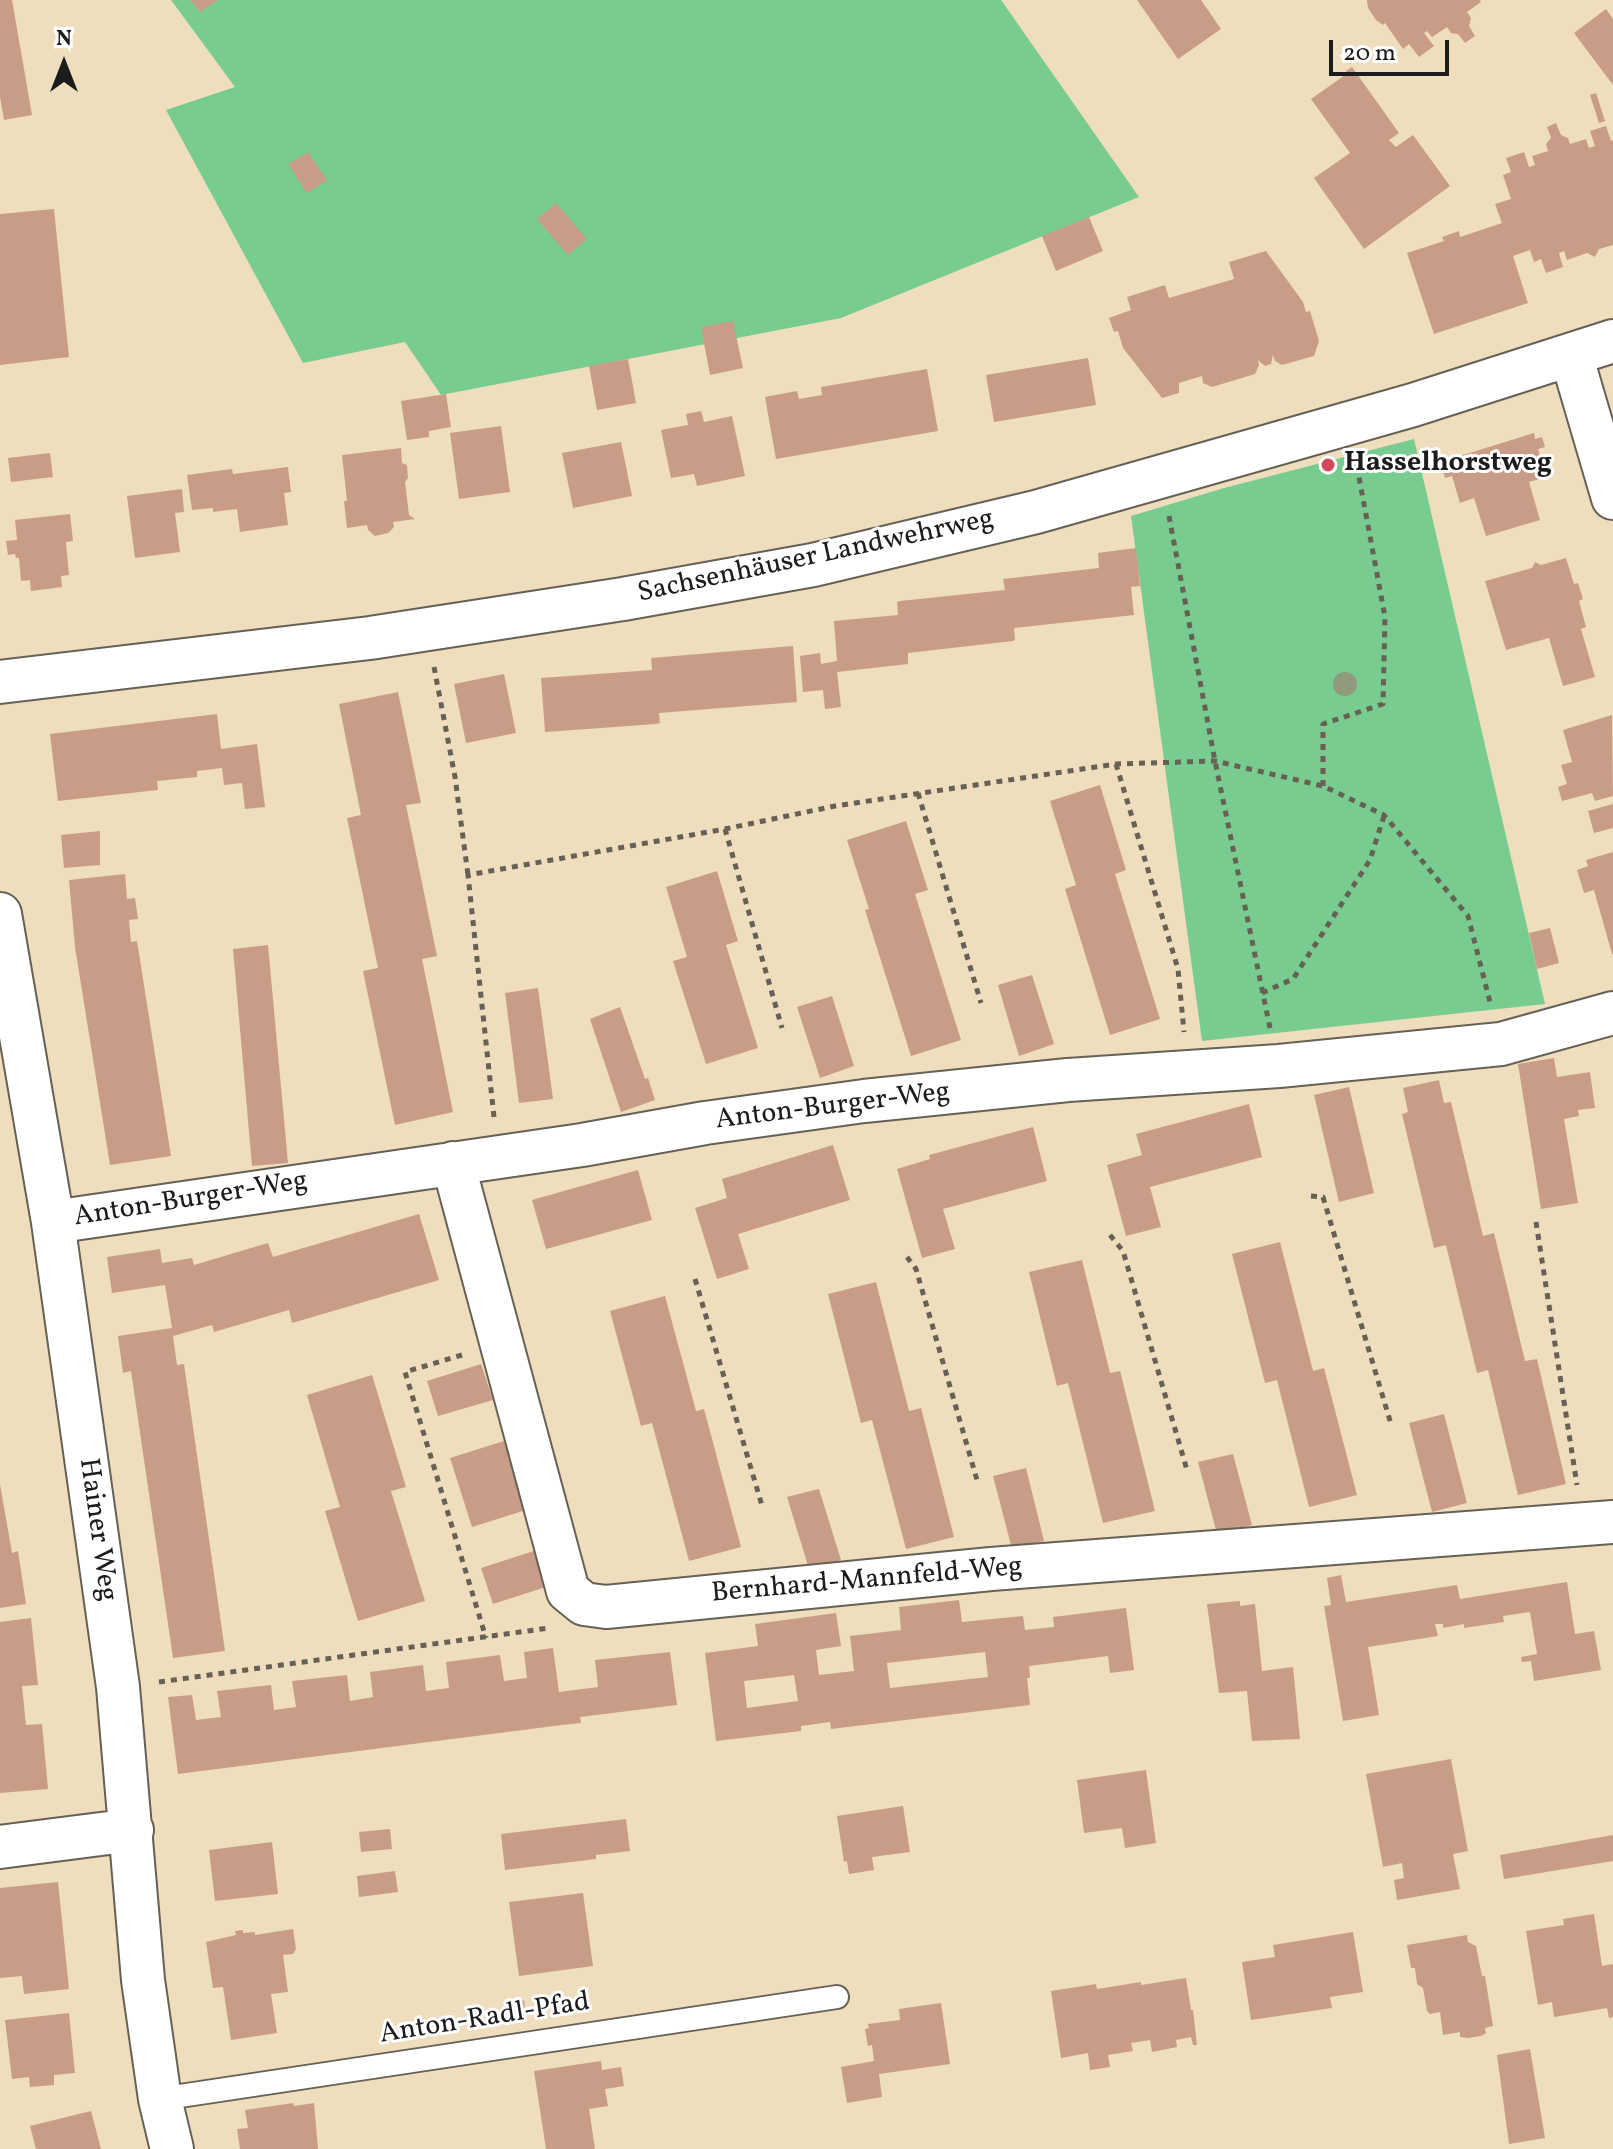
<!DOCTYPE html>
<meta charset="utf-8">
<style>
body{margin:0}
#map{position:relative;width:1613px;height:2149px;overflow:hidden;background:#eedebe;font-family:Vollkorn,serif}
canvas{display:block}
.north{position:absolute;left:24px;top:24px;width:80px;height:80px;-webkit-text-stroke:6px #fff;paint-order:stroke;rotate:0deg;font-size:22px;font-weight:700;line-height:32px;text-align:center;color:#1c1c1c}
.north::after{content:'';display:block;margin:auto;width:28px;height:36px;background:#1c1c1c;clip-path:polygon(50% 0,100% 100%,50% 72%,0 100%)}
.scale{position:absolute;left:1329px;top:40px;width:120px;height:36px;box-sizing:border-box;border:4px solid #1c1c1c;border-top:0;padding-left:10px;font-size:24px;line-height:28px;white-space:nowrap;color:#1c1c1c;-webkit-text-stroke:6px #fff;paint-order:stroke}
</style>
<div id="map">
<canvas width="1613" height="2149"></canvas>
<div class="north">N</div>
<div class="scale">20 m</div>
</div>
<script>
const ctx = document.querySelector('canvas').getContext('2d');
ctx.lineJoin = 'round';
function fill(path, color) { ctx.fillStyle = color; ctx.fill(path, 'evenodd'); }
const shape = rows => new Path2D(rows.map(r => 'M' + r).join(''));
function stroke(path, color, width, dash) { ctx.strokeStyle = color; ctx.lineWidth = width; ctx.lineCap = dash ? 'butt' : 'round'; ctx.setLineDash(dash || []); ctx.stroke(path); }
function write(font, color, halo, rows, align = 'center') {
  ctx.font = font + ' Vollkorn,serif'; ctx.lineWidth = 6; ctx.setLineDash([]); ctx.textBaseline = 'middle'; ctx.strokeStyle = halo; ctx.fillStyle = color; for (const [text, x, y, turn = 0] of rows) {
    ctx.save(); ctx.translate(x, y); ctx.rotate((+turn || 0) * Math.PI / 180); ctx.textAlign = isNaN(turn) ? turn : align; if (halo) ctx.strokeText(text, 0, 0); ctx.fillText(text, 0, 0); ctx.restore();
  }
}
fill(shape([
 [171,0,1001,0,1139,197,841,318,441,395,405,342,303,363,166,110,235,87],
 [1414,439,1545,1004,1202,1041,1131,516,1224,488]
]), '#78cc90');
fill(shape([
 [0,0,12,0,32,115,4,120,0,97],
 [190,0,218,0,200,12],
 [1137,0,1201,0,1221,29,1178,59],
 [1367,0,1480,0,1481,2,1467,12,1471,18,1469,26,1475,36,1465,43,1458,34,1451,33,1447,27,1432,37,1427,31,1424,33,1434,46,1419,57,1409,44,1403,49,1385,23,1383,25,1376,20,1368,8],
 [1606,9,1613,19,1613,85,1574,33],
 [1352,67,1399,133,1389,140,1396,147,1413,135,1450,186,1364,249,1314,178,1350,153,1311,99,1348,73,1346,71],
 [1596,93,1605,121,1599,123,1590,95],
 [1556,123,1561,135,1568,138,1570,144,1586,139,1589,148,1595,146,1590,131,1606,126,1611,141,1613,140,1613,245,1599,249,1595,257,1587,253,1567,260,1564,251,1559,253,1563,267,1546,273,1541,259,1534,262,1530,250,1513,256,1528,303,1434,334,1407,253,1444,241,1442,237,1459,231,1460,237,1502,223,1495,204,1511,199,1503,175,1511,172,1506,158,1524,152,1529,167,1535,165,1532,156,1548,151,1546,144,1551,138,1547,127],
 [308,152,327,180,307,193,288,164],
 [556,203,587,239,568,255,537,219],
 [54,209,69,357,0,365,0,214],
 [1089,217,1103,251,1056,271,1042,236],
 [1266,251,1303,302,1306,312,1310,311,1319,341,1314,356,1282,365,1275,361,1273,355,1271,364,1265,366,1258,360,1259,365,1255,374,1212,387,1203,383,1202,376,1179,383,1179,393,1162,398,1123,348,1118,331,1114,332,1109,318,1131,310,1127,297,1165,285,1169,298,1234,279,1229,262],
 [733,321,743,368,710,375,701,327],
 [1088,358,1096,405,994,422,986,375],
 [628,359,636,403,597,410,589,366],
 [927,369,938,431,776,459,765,397,797,391,799,399,822,395,821,387],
 [446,394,451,427,429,431,429,437,407,440,401,401],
 [701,411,704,422,732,416,745,476,697,486,694,474,671,478,661,430,688,425,686,414],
 [501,426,510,492,459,499,450,433],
 [1534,433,1535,439,1542,437,1545,447,1538,449,1547,477,1529,482,1540,520,1486,536,1474,498,1460,503,1452,476,1445,478,1442,469,1449,467,1447,460],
 [621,442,632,496,573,508,562,453],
 [401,448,402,463,407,465,408,478,405,482,409,515,415,519,393,522,394,527,388,533,375,536,368,530,367,525,347,528,344,501,347,501,342,455],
 [50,453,53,477,11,482,8,458],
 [288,467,291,492,284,493,288,525,240,532,237,509,213,512,213,508,192,510,187,475,232,469,233,474],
 [182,489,184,512,175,513,180,552,135,558,127,496],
 [70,514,73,541,66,542,69,575,61,576,62,587,31,591,30,580,21,581,19,558,16,558,15,554,8,555,6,541,17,540,15,520],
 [1136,548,1140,586,1131,587,1134,615,1014,628,1015,640,1013,641,908,653,908,664,837,672,841,707,825,709,823,690,803,692,800,656,820,653,821,664,837,661,834,621,898,615,897,602,900,601,1005,590,1003,579,1099,568,1098,553],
 [1566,558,1574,584,1578,583,1583,599,1579,601,1586,627,1581,629,1595,677,1563,686,1549,638,1506,650,1485,581,1532,568,1535,562,1541,565],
 [793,646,797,702,659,713,660,723,656,724,545,732,541,678,652,670,651,658],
 [504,674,516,733,466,743,454,684],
 [398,692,421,803,406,805,437,956,422,959,453,1112,395,1125,363,971,378,968,347,818,361,815,339,704],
 [217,714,221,749,257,744,265,807,245,809,242,783,224,785,222,768,197,771,197,777,157,781,158,790,58,801,50,734],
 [1612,715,1613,796,1595,801,1592,793,1562,801,1558,787,1567,784,1561,765,1572,762,1563,730],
 [1100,785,1126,870,1115,874,1160,1019,1110,1035,1065,889,1076,885,1050,801],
 [1613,804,1613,828,1594,833,1588,811],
 [906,821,928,890,915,894,961,1040,911,1056,865,910,869,909,847,840],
 [100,831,100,865,64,868,61,835],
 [1613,852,1613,954,1612,954,1594,890,1584,893,1577,870,1588,866,1586,860],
 [717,871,738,941,726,945,758,1048,706,1064,673,961,687,957,666,887],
 [125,874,127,899,135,898,138,919,129,920,131,942,137,941,171,1156,110,1165,75,947,69,880],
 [1550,928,1559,963,1537,969,1529,933],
 [268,945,288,1163,252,1166,233,949],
 [1032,975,1054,1044,1019,1056,998,985],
 [538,988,553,1099,519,1103,505,993],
 [832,996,854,1066,820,1078,797,1007],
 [620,1007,645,1079,648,1078,655,1100,621,1112,590,1019],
 [1554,1058,1557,1077,1590,1072,1595,1108,1578,1110,1579,1116,1564,1119,1578,1203,1541,1209,1518,1064],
 [1439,1080,1444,1103,1451,1102,1483,1236,1494,1233,1525,1361,1537,1359,1566,1484,1518,1495,1488,1370,1477,1373,1446,1245,1434,1248,1402,1114,1408,1112,1403,1088],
 [1349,1087,1374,1193,1339,1202,1314,1095],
 [1249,1104,1262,1157,1150,1187,1161,1227,1126,1236,1107,1165,1142,1155,1136,1134],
 [1033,1127,1047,1181,943,1209,955,1249,922,1258,897,1169,930,1159,929,1155],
 [833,1145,850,1200,738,1234,749,1269,717,1279,695,1208,727,1198,722,1179],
 [638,1170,652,1220,546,1249,532,1200],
 [419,1214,439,1280,292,1323,289,1310,214,1332,212,1325,173,1336,177,1365,184,1364,225,1651,173,1658,131,1371,123,1373,118,1336,172,1328,165,1285,112,1293,107,1257,160,1249,162,1263,192,1258,194,1265,268,1243,273,1257],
 [1280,1242,1313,1371,1324,1368,1357,1495,1309,1507,1277,1380,1265,1383,1232,1254],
 [1082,1260,1110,1373,1120,1371,1155,1511,1103,1523,1068,1383,1057,1386,1029,1272],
 [876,1282,909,1411,921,1408,954,1537,906,1549,872,1420,861,1423,828,1294],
 [665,1296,696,1411,704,1409,741,1547,689,1561,652,1423,641,1426,610,1311],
 [481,1364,493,1400,438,1416,427,1381],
 [372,1375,406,1487,391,1491,425,1601,358,1621,325,1511,340,1507,307,1395],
 [1444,1414,1467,1503,1432,1512,1409,1423],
 [504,1441,526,1510,472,1527,450,1458],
 [1233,1454,1252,1525,1217,1534,1198,1462],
 [1026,1468,1044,1541,1012,1549,993,1476],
 [0,1484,12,1553,18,1551,26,1604,0,1608],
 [819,1489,841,1560,809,1569,787,1497],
 [537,1550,549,1586,493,1604,481,1568],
 [1341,1575,1346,1602,1457,1585,1460,1599,1567,1582,1575,1634,1594,1631,1601,1670,1534,1681,1531,1661,1522,1662,1521,1657,1537,1654,1530,1612,1503,1616,1504,1622,1464,1628,1464,1624,1443,1628,1443,1624,1435,1624,1438,1636,1368,1647,1379,1715,1343,1721,1324,1606,1331,1605,1327,1578],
 [959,1600,962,1622,1023,1616,1025,1630,1054,1627,1053,1617,1126,1608,1134,1670,1110,1673,1108,1656,1029,1666,1030,1678,1027,1678,1030,1705,831,1729,830,1722,801,1726,801,1731,716,1741,705,1653,758,1646,755,1624,836,1613,841,1646,816,1650,819,1675,854,1671,850,1636,901,1630,899,1607],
 [985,1652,988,1677,890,1688,887,1663],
 [794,1675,798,1701,747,1708,744,1681],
 [1240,1601,1240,1606,1255,1604,1262,1671,1293,1667,1300,1739,1252,1741,1247,1691,1219,1693,1207,1604],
 [31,1618,38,1685,22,1686,26,1725,42,1724,48,1789,0,1793,0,1622],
 [553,1648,559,1692,598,1687,595,1660,670,1652,677,1705,580,1717,581,1723,562,1725,178,1774,168,1697,192,1695,196,1720,221,1717,217,1691,271,1685,274,1710,296,1707,292,1681,347,1675,350,1701,373,1697,370,1672,423,1665,426,1691,449,1688,446,1662,500,1655,504,1681,527,1678,524,1652],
 [1451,1759,1468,1851,1453,1854,1460,1889,1397,1900,1394,1880,1404,1878,1402,1863,1383,1867,1366,1774],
 [1146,1770,1156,1843,1125,1848,1122,1828,1084,1833,1077,1780],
 [903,1806,910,1852,872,1857,874,1870,849,1874,847,1861,844,1862,837,1816],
 [626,1819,630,1851,596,1855,596,1859,505,1870,501,1834],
 [390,1829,392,1849,361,1852,359,1832],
 [1613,1835,1613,1861,1504,1879,1500,1855],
 [272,1842,278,1894,215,1901,209,1850],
 [395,1871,398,1892,359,1897,357,1876],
 [58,1882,69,1989,24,1994,22,1976,0,1978,0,1888],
 [583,1893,593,1966,519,1976,509,1902],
 [1594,1914,1602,1966,1613,1964,1613,2017,1609,2018,1607,2008,1554,2017,1552,2002,1538,2005,1526,1931,1564,1925,1563,1919],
 [293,1929,296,1949,293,1954,283,1955,288,1992,271,1994,277,2033,231,2040,223,1987,213,1988,206,1942,236,1935,235,1931,243,1930,243,1933,255,1932,255,1935],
 [1353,1932,1363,1992,1330,1997,1332,2008,1251,2020,1242,1962,1275,1957,1273,1945],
 [1467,1935,1468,1942,1476,1946,1482,1976,1485,1976,1493,2026,1485,2028,1486,2033,1481,2036,1468,2038,1460,2037,1460,2032,1443,2035,1440,2012,1430,2014,1427,2011,1423,1988,1417,1984,1415,1968,1411,1968,1407,1945],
 [1186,1978,1191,2010,1193,2010,1197,2045,1193,2045,1191,2037,1176,2040,1177,2047,1152,2052,1150,2040,1131,2043,1133,2051,1108,2055,1110,2067,1090,2070,1088,2053,1061,2058,1051,1991,1096,1984,1097,1989,1141,1982,1141,1985],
 [524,2000,526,2019,507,2022,504,2002],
 [941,2003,950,2064,879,2074,882,2097,847,2103,841,2067,874,2061,872,2045,868,2046,865,2029,869,2028,868,2024,900,2020,899,2009],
 [69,2013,75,2073,54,2075,54,2085,30,2087,29,2077,12,2079,5,2020],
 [1530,2049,1545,2138,1509,2144,1497,2055],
 [601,2061,602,2070,621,2067,624,2086,605,2089,608,2106,589,2109,595,2149,546,2149,534,2071],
 [293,2103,294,2106,314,2103,318,2149,240,2149,237,2129,248,2128,245,2110],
 [91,2111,101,2149,36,2149,30,2126]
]), '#c99c88');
const lane = shape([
 [160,2099,837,1997]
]);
const street = shape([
 [1571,355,1613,498],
 [0,682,370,638,623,599,813,565,1036,512,1413,405,1613,341],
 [0,914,53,1222,118,1687,143,1980,160,2099,172,2149],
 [453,1163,568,1591,584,1604,606,1607,991,1569,1613,1522],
 [53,1222,582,1145,705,1123,864,1101,1068,1080,1279,1066,1501,1044,1613,1013],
 [0,1847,132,1830]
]);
stroke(lane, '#666055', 26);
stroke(street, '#666055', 46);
stroke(shape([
 [1169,516,1215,761,1270,1028],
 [434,667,455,777,468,875],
 [1116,764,1178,969,1184,1032],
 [1323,786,1323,724,1383,704,1385,617,1356,461],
 [918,793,981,1003],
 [725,829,782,1028],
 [1262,993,1293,979,1370,860,1384,816],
 [494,1117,468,875,725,829,835,806,1116,764,1215,761,1323,786,1384,815,1468,916,1491,1006],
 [1311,1196,1323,1197,1391,1424],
 [1536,1222,1577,1485],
 [1110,1235,1123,1251,1187,1470],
 [907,1257,916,1269,977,1480],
 [695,1279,763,1509],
 [462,1355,405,1372,486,1638],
 [159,1682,549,1628]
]), '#666055', 5, [6, 6]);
stroke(lane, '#fff', 22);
stroke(street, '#fff', 42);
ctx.fillStyle = '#8f9a7e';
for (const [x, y] of [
 [1345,684]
]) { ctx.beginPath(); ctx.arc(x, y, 12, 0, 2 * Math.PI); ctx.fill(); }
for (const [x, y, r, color] of [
 [1328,465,8,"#d1495b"]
]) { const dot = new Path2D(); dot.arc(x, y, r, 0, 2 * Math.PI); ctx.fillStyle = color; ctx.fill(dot); stroke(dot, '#fff', 3); }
write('bold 28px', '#1c1c1c', '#fff', [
 ["Hasselhorstweg",1344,465]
], 'left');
write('28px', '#1c1c1c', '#fff', [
 ["Sachsenhäuser Landwehrweg",816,558,-12],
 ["Anton-Burger-Weg",833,1108,-7],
 ["Anton-Burger-Weg",191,1201,-9],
 ["Hainer Weg",96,1530,82],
 ["Bernhard-Mannfeld-Weg",867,1582,-5],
 ["Anton-Radl-Pfad",485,2020,-9]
]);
</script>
